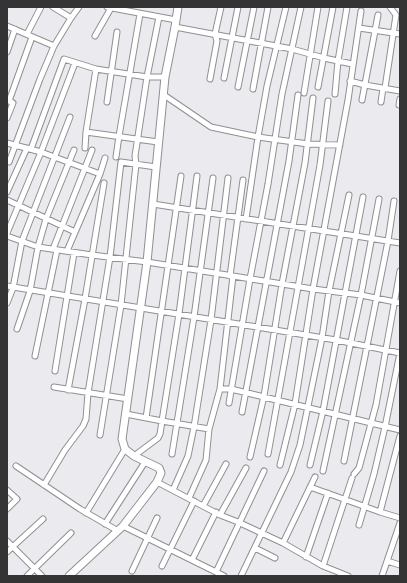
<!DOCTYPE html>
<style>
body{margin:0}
#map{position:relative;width:407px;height:583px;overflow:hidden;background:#ebebef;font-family:Manrope,sans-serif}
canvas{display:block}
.frame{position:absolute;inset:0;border:8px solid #343435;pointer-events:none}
</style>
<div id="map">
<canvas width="407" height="583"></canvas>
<div class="frame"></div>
</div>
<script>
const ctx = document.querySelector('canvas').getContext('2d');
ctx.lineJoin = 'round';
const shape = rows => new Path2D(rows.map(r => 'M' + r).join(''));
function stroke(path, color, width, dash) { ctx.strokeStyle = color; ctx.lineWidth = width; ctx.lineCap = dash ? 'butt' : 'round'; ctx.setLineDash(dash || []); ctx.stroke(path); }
const minor = shape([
 [53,7,71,18,79,7],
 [107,7,176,20],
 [7,26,54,46,71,18],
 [175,27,292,49,324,58,352,64],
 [359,28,400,34],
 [27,34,41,7],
 [95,36,111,8],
 [7,52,15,29],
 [224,78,238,7],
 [210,79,217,41,215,34,221,7],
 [350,81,365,85,400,91],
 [238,87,254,7],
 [318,87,333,7],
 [385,88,396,15,390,7],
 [253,89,268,7],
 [304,93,318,7],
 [335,94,338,61,347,7],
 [164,95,211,127,258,137,308,144,340,145],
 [362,100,378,15],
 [107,102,117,32],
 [381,102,383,88],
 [399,105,400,99],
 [7,118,13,103,9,101,32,37],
 [158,142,86,132,96,69,147,77,165,77],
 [7,143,41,152,100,174],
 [85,148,86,132],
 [31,149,64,59,96,69],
 [116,157,119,136,140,14],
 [9,162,40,79,54,46],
 [7,192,27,148],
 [7,200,75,232],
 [153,204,400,243],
 [246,219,258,137,267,86,286,7],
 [7,233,41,152,75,63],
 [7,236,38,247,92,255,147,262,313,289,361,295,400,303],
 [53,249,92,150],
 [67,251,100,174,105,158],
 [230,276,243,180],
 [7,286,336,340,400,353],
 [7,303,13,288,22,241,70,117],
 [17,329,30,291,38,247,46,219,74,150],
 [35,356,57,250],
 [55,371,74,253],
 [54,387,128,399],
 [220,389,231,389,400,430],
 [68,390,85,299,104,183],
 [229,403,250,279,268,184,282,94,301,7],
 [242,412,289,161,298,95],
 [126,414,162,421,179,314,197,176],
 [146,418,181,176],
 [100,435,121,305,136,164,135,156,147,77,159,17],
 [172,454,194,317,213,178],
 [268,454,320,165,328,101],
 [134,456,158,438,160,434,162,421,209,429],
 [250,457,264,396,282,284,305,163,313,98],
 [344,461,388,241,394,201],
 [280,465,295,404,313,289,348,100,361,11],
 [310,465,323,411,363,197],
 [16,466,80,509,118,531],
 [323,471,361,295,379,199],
 [354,474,359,468,376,405,400,271],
 [157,482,220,515,238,522,283,543,323,566,348,576],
 [44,485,65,450,83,426,86,419,88,393,110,257,121,162,156,167],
 [310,487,380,512,400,518],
 [7,490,17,499,7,509],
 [173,490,188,456,194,427,211,320,228,178],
 [189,498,206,460,209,429,220,389,233,276],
 [203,506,226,464],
 [380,512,400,436],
 [86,513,125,449],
 [220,515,246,468],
 [105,524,145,462],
 [359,525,374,474,385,427,400,353],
 [123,526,224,576],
 [7,541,42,576],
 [283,543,315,477],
 [255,548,275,558],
 [7,552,43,519],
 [306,557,328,493],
 [192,560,216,512],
 [387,561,400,565],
 [162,566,194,501],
 [323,566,352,478],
 [132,571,157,518],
 [216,572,264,471],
 [27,576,71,533],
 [241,576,291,472,300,445,322,338,329,291,349,195],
 [382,576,400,523]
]);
const tertiary = shape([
 [69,576,123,526,157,482,161,473,159,468,134,456,125,449,122,439,147,262,165,77,175,27,178,7]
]);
stroke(minor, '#909094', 7);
stroke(tertiary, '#909094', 9);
stroke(minor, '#fff', 5);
stroke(tertiary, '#fff', 7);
</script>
